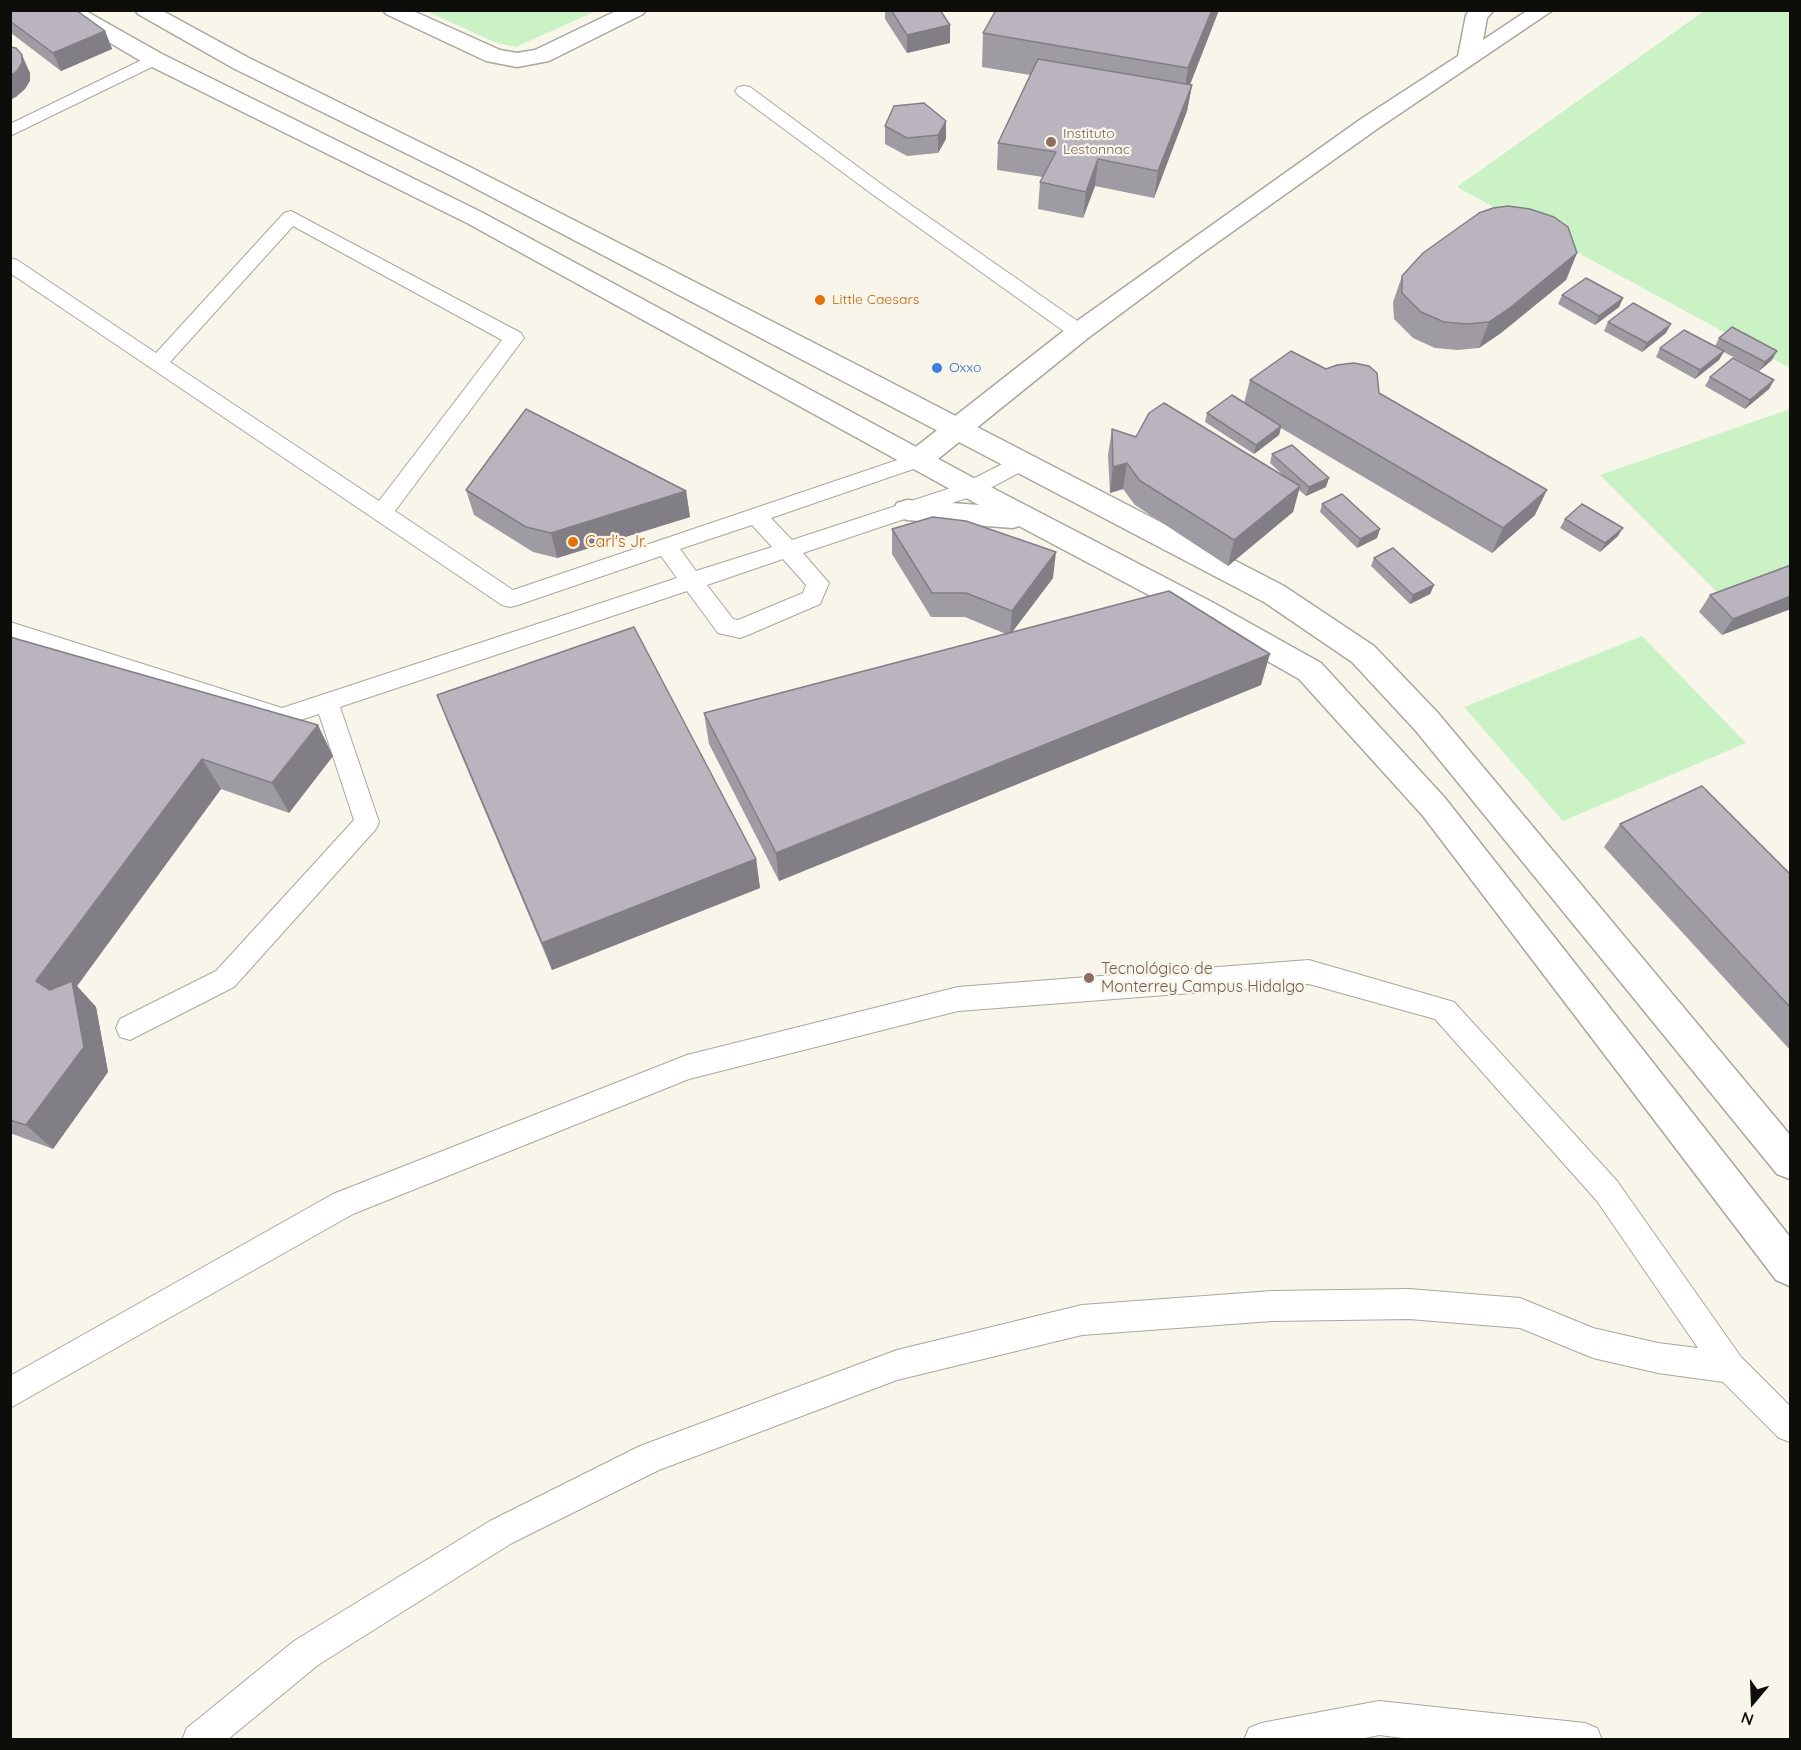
<!DOCTYPE html>
<meta charset="utf-8">
<style>
body{margin:0}
#map{position:relative;width:1801px;height:1750px;overflow:hidden;background:#f8f6eb;font-family:Quicksand,sans-serif}
canvas{display:block}
.frame{position:absolute;inset:0;border:12px solid #0d0d09;pointer-events:none}
.north{position:absolute;left:1723px;top:1672px;width:60px;height:60px;-webkit-text-stroke:4px #f8f6eb;paint-order:stroke;rotate:199deg;font-size:16px;font-weight:700;line-height:24px;text-align:center;color:#0d0d09}
.north::after{content:'';display:block;margin:auto;width:21px;height:27px;background:#0d0d09;clip-path:polygon(50% 0,100% 100%,50% 72%,0 100%)}
</style>
<div id="map">
<canvas width="1801" height="1750"></canvas>
<div class="frame"></div>
<div class="north">N</div>
</div>
<script>
const ctx = document.querySelector('canvas').getContext('2d');
ctx.lineJoin = 'round';
function fill(path, color) { ctx.fillStyle = color; ctx.fill(path, 'evenodd'); }
const shape = rows => new Path2D(rows.map(r => 'M' + r).join(''));
function stroke(path, color, width, dash) { ctx.strokeStyle = color; ctx.lineWidth = width; ctx.lineCap = dash ? 'butt' : 'round'; ctx.setLineDash(dash || []); ctx.stroke(path); }
function write(font, color, halo, rows, align = 'center') {
  ctx.font = font + ' Quicksand,sans-serif'; ctx.lineWidth = 4.5; ctx.setLineDash([]); ctx.textBaseline = 'middle'; ctx.strokeStyle = halo; ctx.fillStyle = color; for (const [text, x, y, turn = 0] of rows) {
    ctx.save(); ctx.translate(x, y); ctx.rotate((+turn || 0) * Math.PI / 180); ctx.textAlign = isNaN(turn) ? turn : align; if (halo) ctx.strokeText(text, 0, 0); ctx.fillText(text, 0, 0); ctx.restore();
  }
}
fill(shape([
 [426,11,596,11,516,47,497,43],
 [1704,11,1790,11,1790,368,1457,187],
 [1790,409,1790,568,1719,594,1600,475],
 [1642,636,1746,743,1563,821,1464,707]
]), '#cbf2c4');
const service = shape([
 [154,54,160,55,162,59,160,63,10,136,10,124,154,54],
 [744,86,750,87,884,186,1086,327,1089,332,1086,337,1079,338,1072,337,872,194,738,95,735,91,738,87,744,86],
 [291,211,521,333,524,338,395,511,513,590,918,453,925,455,929,460,925,465,771,518,792,540,963,484,1014,458,1021,456,1028,458,1032,463,1028,468,979,494,803,553,829,583,820,604,748,635,740,638,718,633,687,591,340,707,379,822,376,829,234,987,130,1040,120,1037,116,1028,120,1019,216,971,354,820,319,714,282,726,10,639,10,622,282,708,677,578,661,556,518,605,510,607,502,605,10,273,10,258,17,260,156,353,284,213,291,211],
 [293,226,502,340,379,501,170,362,293,226],
 [752,525,772,547,696,571,680,549,752,525],
 [783,559,806,585,803,593,738,620,733,619,707,585,783,559],
 [1309,960,1454,1002,1617,1181,1741,1357,1790,1406,1790,1442,1779,1438,1723,1382,1658,1373,1593,1358,1520,1328,1409,1319,1272,1321,1082,1335,897,1380,659,1470,512,1543,318,1665,227,1740,182,1740,187,1728,294,1641,490,1521,640,1446,897,1350,1082,1305,1272,1291,1409,1289,1520,1298,1593,1328,1658,1343,1698,1348,1597,1201,1435,1019,1309,984,958,1011,689,1079,353,1214,10,1408,10,1376,333,1194,687,1055,958,987,1309,960],
 [1379,1701,1585,1723,1597,1728,1602,1740,1419,1740,1379,1735,1356,1740,1244,1740,1249,1728,1261,1723,1379,1701]
]);
const minor = shape([
 [383,10,411,10,500,50,517,53,535,50,618,10,646,10,643,14,549,61,517,67,486,61,386,14,383,10],
 [1470,10,1494,10,1487,18,1483,40,1528,10,1553,10,1377,129,1201,254,1088,338,928,467,918,469,908,467,904,460,908,453,1070,326,1361,119,1458,56,1466,15,1470,10]
]);
const tertiary = shape([
 [58,10,84,10,162,54,483,213,981,482,1212,602,1321,663,1445,798,1790,1237,1790,1286,1776,1280,1423,816,1299,679,1192,618,1019,526,1013,528,907,520,897,517,893,510,897,503,907,500,979,505,467,223,146,64,61,14,58,10],
 [135,10,161,10,249,58,468,166,865,369,1284,586,1374,646,1438,713,1790,1135,1790,1179,1777,1174,1416,731,1352,662,1264,602,452,176,233,68,138,14,135,10]
]);
stroke(service, '#a9a79d', 2);
stroke(minor, '#a9a79d', 3);
stroke(tertiary, '#a9a79d', 3);
fill(service, '#fff');
fill(minor, '#fff');
fill(tertiary, '#fff');
fill(shape([
 [10,10,105,31,112,49,61,71,11,33,10,34],
 [885,10,940,10,950,43,907,53,885,19],
 [996,10,1219,10,1190,85,1192,85,1187,111,1154,198,1095,186,1083,218,1038,209,1040,182,1043,177,997,170,998,143,1030,75,982,67,983,33],
 [946,121,946,139,938,153,907,156,885,144,885,126],
 [1577,253,1566,280,1501,333,1479,348,1457,350,1435,348,1413,338,1394,319,1393,302,1402,276],
 [1562,295,1623,298,1619,307,1595,325,1558,304],
 [1608,322,1666,333,1642,352,1604,331],
 [1719,338,1772,360,1759,371,1724,352,1719,360,1695,379,1656,357,1660,348,1715,346],
 [1326,369,1379,393,1535,515,1492,553,1281,428,1279,435,1254,454,1205,422,1207,413,1244,403,1250,380],
 [1710,377,1774,380,1769,389,1745,409,1705,386],
 [1112,429,1136,437,1285,477,1270,463,1272,454,1326,487,1306,496,1299,490,1293,512,1228,566,1135,505,1123,489,1110,493,1108,455],
 [466,490,686,491,690,517,557,558,533,552,474,515],
 [1322,504,1377,538,1357,548,1320,512],
 [1565,519,1618,536,1600,552,1560,528],
 [892,529,1053,578,1012,632,1261,685,779,881,709,744,704,713,1006,634,965,617,931,617,892,554],
 [1374,558,1434,585,1430,594,1410,604,1371,566],
 [1791,565,1722,635,1699,612,1710,595],
 [10,637,333,756,289,813,221,789,77,986,96,1007,108,1072,53,1149,10,1133],
 [437,695,756,859,760,888,552,970,449,726],
 [1620,824,1791,875,1791,1051,1604,847]
]), '#9f9ba3');
fill(shape([
 [1212,10,1219,10,1183,102,1188,68],
 [950,25,950,43,907,53,907,35],
 [105,31,112,49,61,71,53,53],
 [22,55,30,73,30,81,25,89,16,97,10,100,10,76],
 [1192,85,1187,111,1154,198,1158,171],
 [946,121,946,139,938,153,938,135],
 [1098,159,1095,186,1083,218,1086,192],
 [1577,253,1566,280,1501,333,1479,348,1489,322],
 [1623,298,1619,307,1595,325,1599,316],
 [1671,324,1666,333,1642,352,1647,343],
 [1724,351,1719,360,1695,379,1700,370],
 [1777,351,1772,360,1759,371,1765,362],
 [1774,380,1769,389,1745,409,1750,400],
 [1281,426,1279,435,1254,454,1256,445],
 [1127,463,1123,489,1110,493,1113,467],
 [1329,478,1326,487,1306,496,1309,487],
 [1300,486,1293,512,1228,566,1234,540],
 [1547,490,1535,515,1492,553,1503,528],
 [686,491,690,517,557,558,551,533],
 [1623,528,1618,536,1600,552,1605,543],
 [1380,529,1377,538,1357,548,1360,539],
 [1056,552,1053,578,1010,635,1012,611],
 [1434,585,1430,594,1410,604,1413,595],
 [1791,596,1791,609,1722,635,1733,619],
 [1270,654,1261,685,779,881,776,853],
 [318,725,333,756,289,813,272,783],
 [202,759,221,789,77,986,96,1007,108,1072,53,1149,26,1125,61,1007,36,981],
 [756,859,760,888,552,970,542,943]
]), '#827e85');
const building = shape([
 [10,10,76,10,105,31,53,53,10,21,10,10],
 [891,10,940,10,950,25,907,35,891,10],
 [996,10,1212,10,1188,68,983,33,996,10],
 [10,47,16,48,22,55,22,63,17,71,10,76,10,47],
 [1038,59,1192,85,1158,171,1098,159,1086,192,1040,182,1056,152,998,143,1038,59],
 [924,103,946,121,938,135,907,138,885,126,894,106,924,103],
 [1508,206,1530,209,1554,217,1568,227,1577,253,1511,307,1489,322,1467,324,1444,322,1421,312,1402,293,1402,276,1423,253,1479,213,1493,208,1508,206],
 [1586,278,1623,298,1599,316,1562,295,1586,278],
 [1633,303,1671,324,1647,343,1608,322,1633,303],
 [1732,327,1777,351,1765,362,1719,338,1732,327],
 [1684,330,1724,351,1700,370,1660,348,1684,330],
 [1291,351,1326,369,1337,365,1354,363,1369,366,1377,373,1379,393,1547,490,1503,528,1250,380,1291,351],
 [1733,358,1774,380,1750,400,1710,377,1733,358],
 [1232,395,1281,426,1256,445,1207,413,1232,395],
 [1164,403,1300,486,1234,540,1139,480,1127,463,1113,467,1112,429,1136,437,1149,413,1164,403],
 [526,409,686,491,551,533,526,527,466,490,526,409],
 [1292,445,1329,478,1309,487,1272,454,1292,445],
 [1342,494,1380,529,1360,539,1322,504,1342,494],
 [1582,504,1623,528,1605,543,1565,519,1582,504],
 [933,517,966,521,1056,552,1012,611,966,593,932,593,892,529,933,517],
 [1393,548,1434,585,1413,595,1374,558,1393,548],
 [1791,565,1791,596,1733,619,1710,595,1791,565],
 [1169,591,1270,654,776,853,704,713,1169,591],
 [634,627,756,859,542,943,437,695,634,627],
 [10,637,318,725,272,783,202,759,36,981,50,990,72,981,84,1047,26,1125,10,1120,10,637],
 [1702,786,1791,875,1791,1008,1620,824,1702,786]
]);
fill(building, '#b9b4be');
stroke(building, '#827e85', 1.5);
for (const [x, y, r, color] of [
 [1051,142,6,"#8d6e63"],
 [820,300,6,"#e8710a"],
 [937,368,6,"#3f7fe0"],
 [573,542,6,"#e8710a"],
 [1089,978,6,"#8d6e63"]
]) { const dot = new Path2D(); dot.arc(x, y, r, 0, 2 * Math.PI); ctx.fillStyle = color; ctx.fill(dot); stroke(dot, '#f8f6eb', 2); }
write('14px', '#785e54', '#f8f6eb', [
 ["Instituto",1063,134],
 ["Lestonnac",1063,150]
], 'left');
write('14px', '#c56008', '#f8f6eb', [
 ["Little Caesars",832,300]
], 'left');
write('14px', '#366cbe', '#f8f6eb', [
 ["Oxxo",949,368]
], 'left');
write('16px', '#c56008', '#f8f6eb', [
 ["Carl's Jr.",585,542]
], 'left');
write('16px', '#785e54', '#f8f6eb', [
 ["Tecnológico de",1101,969],
 ["Monterrey Campus Hidalgo",1101,987]
], 'left');
</script>
